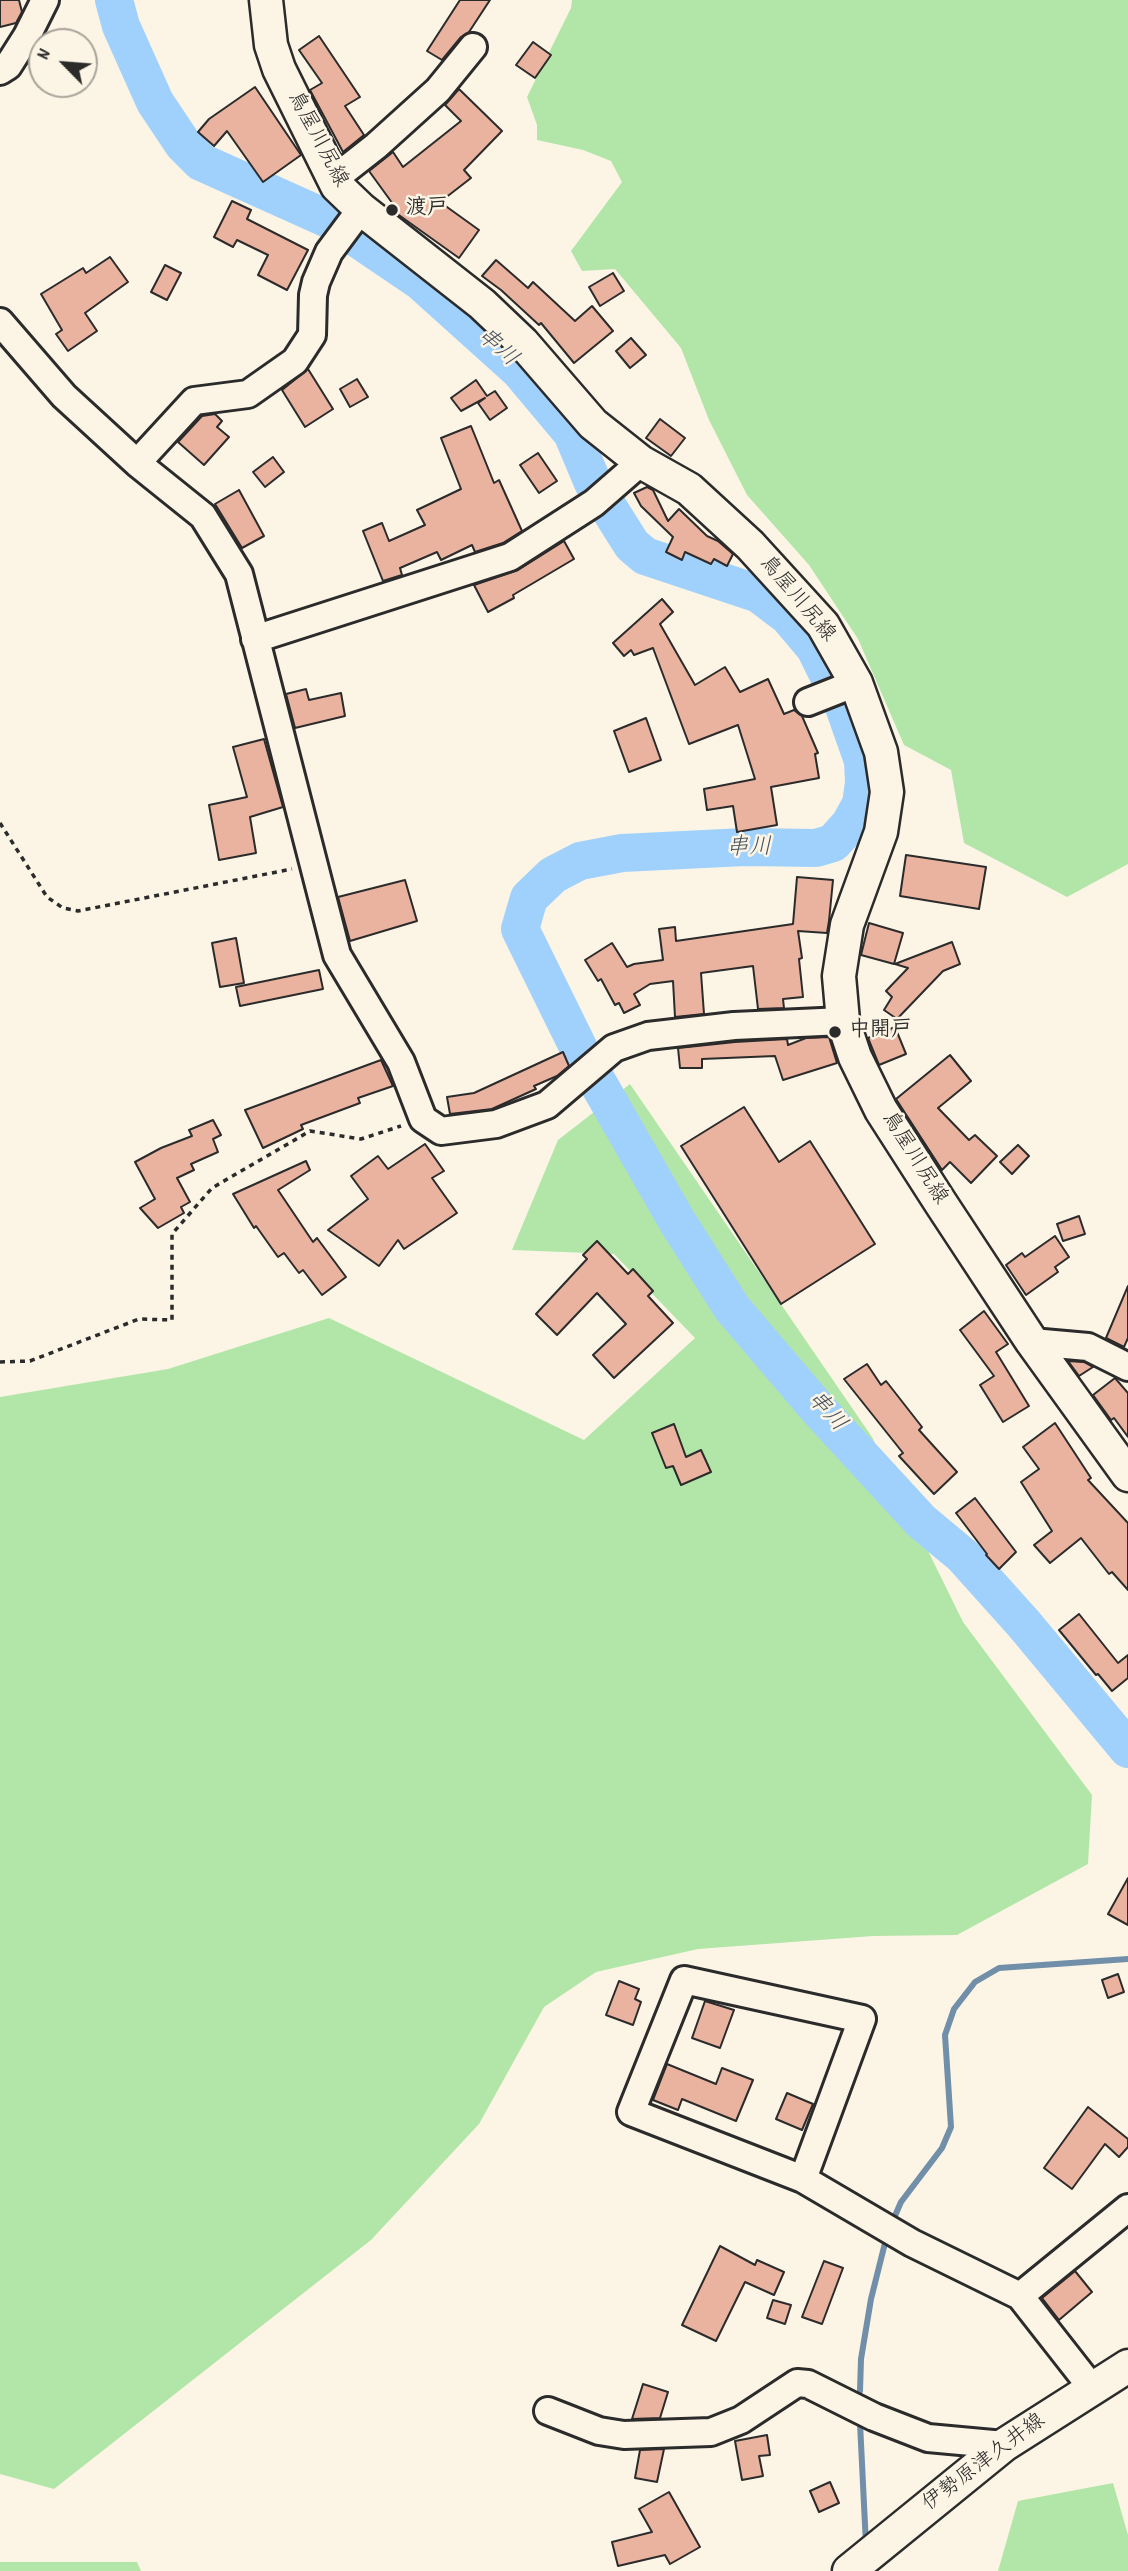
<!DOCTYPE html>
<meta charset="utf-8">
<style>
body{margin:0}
#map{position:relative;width:1128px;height:2571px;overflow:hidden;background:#fcf5e5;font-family:Dekko,sans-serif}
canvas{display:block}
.north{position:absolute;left:28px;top:28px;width:70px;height:70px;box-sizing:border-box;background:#fcf5e5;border:2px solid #a8a49b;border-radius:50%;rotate:295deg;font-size:19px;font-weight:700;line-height:28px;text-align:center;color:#2b2b2b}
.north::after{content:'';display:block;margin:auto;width:24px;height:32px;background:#2b2b2b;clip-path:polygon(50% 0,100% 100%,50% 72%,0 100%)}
</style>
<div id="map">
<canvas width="1128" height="2571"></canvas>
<div class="north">N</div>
</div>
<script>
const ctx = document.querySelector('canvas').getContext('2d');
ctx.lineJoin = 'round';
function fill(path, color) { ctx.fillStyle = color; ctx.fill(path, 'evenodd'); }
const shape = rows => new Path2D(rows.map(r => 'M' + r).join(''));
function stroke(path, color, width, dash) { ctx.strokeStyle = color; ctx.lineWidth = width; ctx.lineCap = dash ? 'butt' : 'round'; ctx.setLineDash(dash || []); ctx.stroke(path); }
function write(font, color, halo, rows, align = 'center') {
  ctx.font = font + ' Dekko,"Klee One",sans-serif'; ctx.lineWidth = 5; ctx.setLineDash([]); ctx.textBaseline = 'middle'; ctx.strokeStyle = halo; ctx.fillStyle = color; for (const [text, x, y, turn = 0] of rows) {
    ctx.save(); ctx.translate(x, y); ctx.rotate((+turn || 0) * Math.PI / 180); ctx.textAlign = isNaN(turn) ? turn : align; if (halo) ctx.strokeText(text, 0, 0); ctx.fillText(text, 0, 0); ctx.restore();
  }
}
fill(shape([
 [572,0,1128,0,1128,864,1067,897,964,843,951,770,904,745,858,639,809,565,747,495,709,420,681,348,615,269,582,271,571,251,622,182,611,161,583,150,537,140,537,125,527,97,571,8],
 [630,1084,872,1437,963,1622,1092,1795,1088,1864,957,1935,873,1936,698,1949,596,1972,544,2007,479,2124,371,2240,54,2489,0,2474,0,1397,168,1369,329,1318,584,1440,695,1338,614,1254,512,1250,558,1140],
 [1113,2483,1128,2535,1128,2571,998,2571,1018,2501],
 [0,2562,137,2562,141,2571,0,2571]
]), '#b1e6a8');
stroke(shape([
 [891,2225,901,2202,942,2148,951,2127,945,2035,954,2009,975,1982,999,1968,1128,1959],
 [860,2391,861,2359,871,2299,887,2235],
 [860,2423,866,2545]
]), '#718fa9', 6);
stroke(shape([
 [114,0,121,26,155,102,183,144,201,162,330,220,420,281,520,371,572,433,593,483,632,545,645,556,759,594,788,616,815,648,844,707,863,761,864,783,861,804,850,824,833,843,816,848,745,847,622,853,580,861,553,875,529,898,520,929,582,1055,677,1221,732,1308,818,1409,921,1521,963,1556,1024,1624,1128,1749]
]), '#a0d1fd', 38);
const building = shape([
 [0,0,19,0,22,12,16,23,0,27,0,0],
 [460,0,490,0,469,32,461,37,442,60,427,51,460,0],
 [319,36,360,97,345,106,364,135,343,152,310,90,322,83,299,50,319,36],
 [533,42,551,55,535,78,516,65,533,42],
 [255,87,301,155,263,182,227,131,214,146,198,132,209,119,255,87],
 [459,89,502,131,464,170,471,178,440,202,479,230,459,258,396,213,398,211,369,171,393,152,403,167,461,121,445,105,459,89],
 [232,201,251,210,247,219,308,250,287,290,258,275,268,255,237,240,233,247,214,237,232,201],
 [110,257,128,282,85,313,97,331,68,351,56,334,62,330,41,294,83,268,86,273,110,257],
 [496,260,528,288,533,282,575,321,592,306,613,331,574,363,541,323,539,325,501,290,482,276,496,260],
 [165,265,181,273,167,300,151,292,165,265],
 [613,273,624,291,600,306,589,287,613,273],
 [631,338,646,355,630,368,616,351,631,338],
 [308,369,333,409,305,427,282,390,308,369],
 [357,379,368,397,350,407,340,389,357,379],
 [476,380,487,396,495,391,507,408,490,420,478,403,485,398,461,411,451,398,476,380],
 [215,414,222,421,217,427,229,437,204,465,178,442,202,416,215,414],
 [660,419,685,438,671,456,646,438,660,419],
 [471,426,494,483,499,480,522,531,503,543,475,552,472,545,441,560,437,552,400,568,402,575,383,581,363,531,382,523,389,541,425,525,417,510,461,489,441,438,471,426],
 [538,453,557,481,539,493,520,465,538,453],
 [273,457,284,472,265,487,253,472,273,457],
 [647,487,653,490,668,521,679,509,707,536,718,541,733,554,727,566,714,559,711,564,685,552,682,560,666,552,673,537,641,506,634,493,647,487],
 [239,490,264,536,242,548,215,504,239,490],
 [564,541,574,559,513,595,514,598,488,612,474,585,518,570,564,541],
 [662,599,673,612,660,624,695,685,725,667,740,692,768,679,784,714,794,710,802,716,818,753,815,754,819,778,771,787,777,825,737,832,733,806,707,810,704,789,755,779,738,725,689,744,653,648,634,655,631,650,624,656,613,643,662,599],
 [306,689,309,700,341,693,345,716,295,728,286,694,306,689],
 [646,718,661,760,629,772,614,731,646,718],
 [264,739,283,807,250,817,256,853,219,860,209,805,247,797,233,747,264,739],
 [906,855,986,867,979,909,900,896,906,855],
 [797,877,833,880,829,921,827,933,798,931,802,958,799,959,803,997,783,999,784,1008,758,1009,753,966,701,973,704,1014,675,1017,673,981,650,984,634,994,640,1005,624,1013,619,1003,615,1005,601,979,598,981,585,960,612,943,627,967,634,964,663,960,659,929,675,927,676,941,793,924,797,877],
 [405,880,417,921,350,941,338,897,405,880],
 [869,923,903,933,894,964,861,955,869,923],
 [236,938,244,983,220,987,212,943,236,938],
 [952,942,960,964,943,971,897,1019,884,1010,892,997,886,991,908,968,895,964,952,942],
 [319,970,323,989,240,1006,236,987,319,970],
 [895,1027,906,1054,879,1065,868,1038,895,1027],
 [829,1037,837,1063,783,1080,775,1056,702,1059,702,1068,680,1068,678,1048,735,1042,787,1039,788,1045,806,1038,829,1037],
 [563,1052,569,1066,557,1076,534,1086,536,1089,492,1109,450,1114,447,1097,474,1093,563,1052],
 [950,1055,971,1081,938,1108,969,1140,975,1135,997,1156,971,1183,950,1162,942,1170,896,1099,950,1055],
 [381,1060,393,1086,358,1098,360,1103,301,1125,303,1129,263,1148,245,1110,381,1060],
 [744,1107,779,1162,810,1141,875,1244,781,1304,681,1146,744,1107],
 [213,1120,221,1135,213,1139,218,1152,191,1164,194,1170,177,1178,190,1202,181,1207,184,1213,158,1228,140,1208,155,1199,135,1162,161,1148,192,1136,189,1130,213,1120],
 [425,1144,444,1171,432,1178,457,1213,404,1249,398,1240,379,1266,328,1230,368,1199,351,1176,378,1156,388,1169,425,1144],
 [1018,1145,1029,1156,1012,1174,1000,1162,1018,1145],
 [306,1161,310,1170,278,1190,313,1242,317,1238,346,1277,322,1295,303,1270,299,1273,284,1253,278,1257,256,1226,254,1228,233,1194,306,1161],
 [1079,1216,1085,1234,1063,1241,1057,1224,1079,1216],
 [1055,1236,1069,1257,1055,1267,1058,1272,1026,1295,1006,1265,1022,1253,1025,1257,1055,1236],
 [597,1241,628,1274,633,1269,653,1291,648,1296,673,1323,614,1378,593,1355,626,1324,597,1293,557,1335,536,1314,587,1259,583,1255,597,1241],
 [1128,1286,1128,1338,1124,1347,1106,1338,1128,1286],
 [984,1311,1008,1344,996,1352,1029,1406,1003,1422,980,1385,994,1376,960,1330,984,1311],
 [1068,1361,1084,1362,1093,1367,1079,1376,1068,1361],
 [867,1364,881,1385,886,1381,922,1427,919,1430,957,1472,934,1494,899,1456,903,1453,844,1379,867,1364],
 [1115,1378,1128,1393,1128,1437,1114,1418,1111,1420,1093,1395,1115,1378],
 [1055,1423,1091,1478,1088,1480,1128,1523,1128,1590,1112,1572,1109,1574,1081,1538,1050,1563,1034,1545,1052,1531,1021,1482,1039,1469,1023,1447,1055,1423],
 [674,1424,686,1457,701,1450,711,1472,681,1485,673,1466,666,1468,652,1433,674,1424],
 [975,1498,1016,1552,999,1569,986,1555,987,1554,956,1513,975,1498],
 [1079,1614,1118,1663,1128,1655,1128,1678,1112,1691,1098,1674,1096,1675,1059,1630,1079,1614],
 [1128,1878,1128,1925,1108,1914,1128,1878],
 [1118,1974,1124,1992,1108,1998,1102,1980,1118,1974],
 [619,1981,639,1989,635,1999,641,2002,633,2025,606,2015,619,1981],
 [705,2001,734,2010,720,2048,692,2038,705,2001],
 [667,2064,716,2084,722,2068,753,2080,736,2121,682,2099,678,2110,653,2100,667,2064],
 [787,2093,813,2104,802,2130,776,2119,787,2093],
 [1088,2107,1128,2139,1128,2147,1119,2157,1105,2144,1072,2189,1044,2168,1088,2107],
 [720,2246,755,2265,757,2260,784,2272,774,2295,745,2282,716,2341,682,2325,720,2246],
 [824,2261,843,2268,822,2324,802,2317,824,2261],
 [1075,2271,1092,2292,1059,2320,1042,2298,1075,2271],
 [773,2300,791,2305,785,2324,767,2318,773,2300],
 [643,2384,668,2392,660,2418,632,2419,643,2384],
 [767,2435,770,2455,759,2456,763,2476,742,2480,735,2441,767,2435],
 [664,2449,657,2482,635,2478,640,2450,664,2449],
 [830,2482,839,2503,819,2512,810,2491,830,2482],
 [669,2492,700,2547,670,2564,665,2555,618,2566,612,2542,652,2532,639,2509,669,2492]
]);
fill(building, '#eab3a0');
stroke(building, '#2b2b2b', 2);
const minor = shape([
 [0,71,8,66,27,36,45,0],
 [334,179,376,146,438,90,473,47],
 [0,322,64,396,137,463,203,516,239,574,337,955,401,1062,423,1119,441,1131,496,1124,547,1105,614,1048,648,1036,734,1026,843,1021],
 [137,463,194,401,248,394,295,361,312,335,313,295,316,282,329,252,361,209],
 [255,639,510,557,594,503,641,462],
 [808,702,856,683],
 [1032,1342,1088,1347,1128,1367],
 [803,2179,862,2019,684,1980,631,2112,803,2179,912,2243,1020,2296,1092,2388],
 [1020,2296,1128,2208],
 [548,2411,599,2431,624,2435,711,2432,741,2420,797,2383,808,2384,874,2417,928,2438,1004,2445]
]);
const major = shape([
 [266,0,271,45,279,69,337,186,361,209,482,304,523,343,593,424,641,462,689,489,750,545,823,625,856,683,881,752,887,792,881,832,847,925,839,976,843,1021,855,1057,881,1110,940,1202,1032,1342,1128,1475],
 [849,2571,1004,2445,1128,2366]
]);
stroke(minor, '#2b2b2b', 32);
stroke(major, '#2b2b2b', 37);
stroke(shape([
 [0,823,47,897,63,908,78,911,292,869],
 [0,1362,30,1361,139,1319,172,1320,172,1234,212,1188,310,1131,361,1139,401,1126]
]), '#2b2b2b', 3.5, [5, 5]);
stroke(minor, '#fcf5e5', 26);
stroke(major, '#fcf5e5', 32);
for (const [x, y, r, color] of [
 [392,210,7,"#2b2b2b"],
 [835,1032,7,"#2b2b2b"]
]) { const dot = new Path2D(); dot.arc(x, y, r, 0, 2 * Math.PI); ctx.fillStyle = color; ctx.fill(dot); stroke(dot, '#fcf5e5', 2.5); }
write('21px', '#2b2b2b', '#fcf5e5', [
 ["鳥屋川尻線",316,140,62],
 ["鳥屋川尻線",796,600,50],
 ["鳥屋川尻線",913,1159,58],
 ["伊勢原津久井線",985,2464,-37]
]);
write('bold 21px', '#2b2b2b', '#fcf5e5', [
 ["渡戸",406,210],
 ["中開戸",849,1032]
], 'left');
write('italic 23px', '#485460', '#fcf5e5', [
 ["串川",496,349,42],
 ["串川",749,850,-1],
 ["串川",825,1413,48]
]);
</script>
